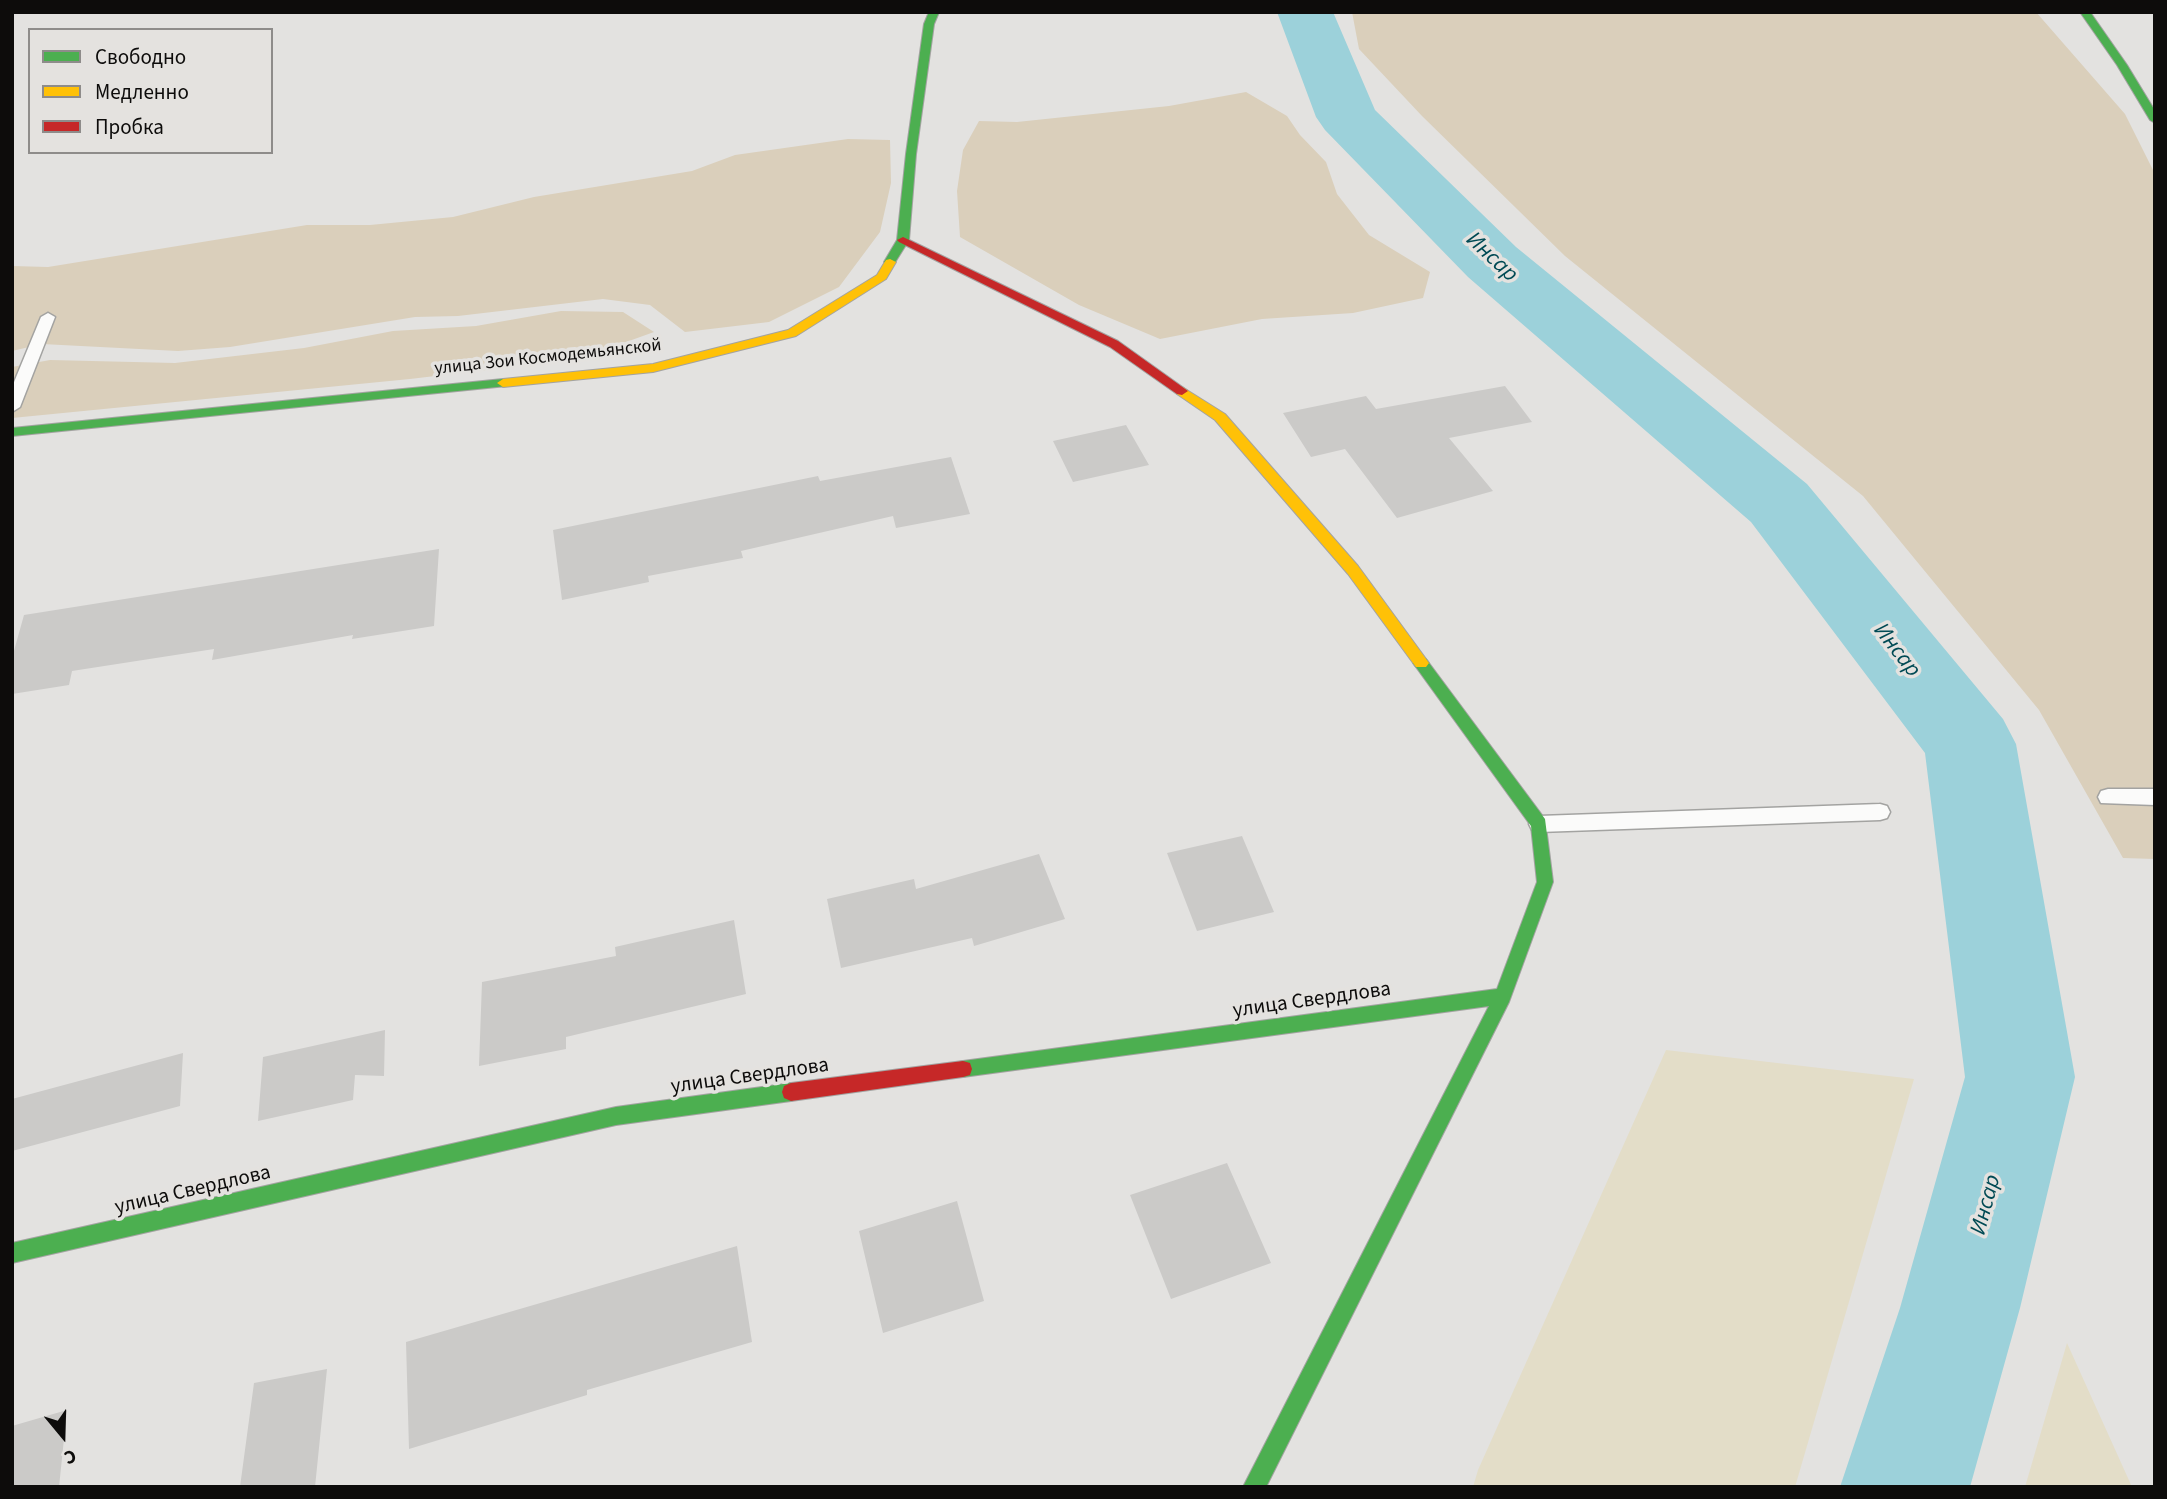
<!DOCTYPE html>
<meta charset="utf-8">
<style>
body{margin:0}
#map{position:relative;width:2167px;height:1499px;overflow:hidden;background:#e3e2e0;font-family:"Source Sans 3",sans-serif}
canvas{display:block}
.frame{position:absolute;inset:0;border:14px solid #0d0c0b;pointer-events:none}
.legend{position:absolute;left:28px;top:28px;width:245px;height:126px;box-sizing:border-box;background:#e4e2df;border:2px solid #8e8c8a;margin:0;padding:9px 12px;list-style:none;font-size:21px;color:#0d0c0b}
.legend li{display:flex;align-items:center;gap:14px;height:35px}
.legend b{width:35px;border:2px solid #8e8c8a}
.north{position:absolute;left:28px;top:1401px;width:70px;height:70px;-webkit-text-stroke:5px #e4e2df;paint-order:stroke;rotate:161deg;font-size:19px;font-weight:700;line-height:28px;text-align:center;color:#0d0c0b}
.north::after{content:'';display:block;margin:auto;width:24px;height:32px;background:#0d0c0b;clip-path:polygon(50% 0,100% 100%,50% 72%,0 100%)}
</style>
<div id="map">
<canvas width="2167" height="1499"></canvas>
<div class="frame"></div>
<ul class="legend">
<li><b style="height:9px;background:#4caf50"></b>Свободно</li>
<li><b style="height:9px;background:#ffc107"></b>Медленно</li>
<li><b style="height:9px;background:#c62828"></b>Пробка</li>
</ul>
<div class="north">С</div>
</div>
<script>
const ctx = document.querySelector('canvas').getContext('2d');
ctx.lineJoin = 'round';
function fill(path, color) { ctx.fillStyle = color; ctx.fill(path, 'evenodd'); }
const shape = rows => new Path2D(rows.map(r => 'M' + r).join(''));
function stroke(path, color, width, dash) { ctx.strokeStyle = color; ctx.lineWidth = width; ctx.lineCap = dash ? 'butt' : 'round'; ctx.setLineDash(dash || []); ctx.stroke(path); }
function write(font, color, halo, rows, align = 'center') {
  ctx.font = font + ' "Source Sans 3",sans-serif'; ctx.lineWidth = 7; ctx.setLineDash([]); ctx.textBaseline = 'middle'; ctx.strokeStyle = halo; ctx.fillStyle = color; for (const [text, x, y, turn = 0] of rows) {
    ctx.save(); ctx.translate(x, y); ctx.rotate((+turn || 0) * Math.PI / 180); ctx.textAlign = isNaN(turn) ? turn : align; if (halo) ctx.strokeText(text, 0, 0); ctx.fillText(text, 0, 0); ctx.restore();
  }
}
fill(shape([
 [1352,12,2036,12,2125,114,2155,174,2155,859,2123,858,2039,710,1863,496,1565,256,1422,116,1359,49],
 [1246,92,1287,116,1300,135,1326,162,1337,194,1369,235,1430,272,1423,298,1353,313,1262,319,1160,339,1079,305,960,237,957,191,963,150,979,121,1017,122,1169,106],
 [848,139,890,140,891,183,880,232,839,287,769,322,685,332,650,305,603,299,458,316,415,317,230,347,178,351,42,344,12,351,12,266,48,267,307,225,370,225,453,217,534,197,692,171,735,155],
 [561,311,623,312,654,332,579,359,410,379,12,418,12,367,50,360,175,363,304,348,393,331,476,326]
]), '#dacfbb');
fill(shape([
 [1666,1050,1914,1079,1795,1487,1473,1487,1478,1470],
 [2067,1343,2132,1487,2025,1487]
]), '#e3ddc8');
fill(shape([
 [1277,12,1333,12,1375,110,1516,247,1807,484,2003,719,2016,744,2075,1077,2020,1308,1970,1487,1840,1487,1900,1308,1965,1077,1925,753,1751,522,1468,277,1325,130,1316,117,1277,12]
]), '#9cd1da');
fill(shape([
 [1505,386,1532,422,1449,438,1493,491,1397,518,1345,449,1311,457,1283,413,1366,396,1376,409],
 [1126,425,1149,465,1073,482,1053,441],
 [951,457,970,514,896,528,893,516,741,551,743,558,648,576,649,582,562,600,553,530,818,476,820,481],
 [439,549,434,626,352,639,353,635,212,660,214,649,72,671,69,685,12,694,12,658,24,615],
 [1242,836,1274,912,1197,931,1167,853],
 [1039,854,1065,919,974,946,972,938,841,968,827,899,914,879,916,889],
 [734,920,746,994,566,1037,566,1049,479,1066,482,982,616,956,615,947],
 [385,1030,384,1076,355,1075,353,1100,258,1121,263,1057],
 [183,1053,180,1106,12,1151,12,1099],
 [1227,1163,1271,1263,1171,1299,1130,1195],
 [957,1201,984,1301,883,1333,859,1231],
 [737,1246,752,1342,587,1390,587,1395,409,1449,406,1342],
 [327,1369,315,1487,240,1487,254,1383],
 [67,1410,59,1487,12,1487,12,1426]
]), '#cbcac8');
const lane = shape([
 [48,313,55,317,20,407,12,412,12,387,41,317,48,313],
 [2108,789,2155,789,2155,805,2101,803,2098,797,2101,791,2108,789],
 [1880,804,1887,806,1890,812,1887,818,1880,820,1539,832,1532,830,1529,824,1532,818,1539,816,1880,804]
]);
const fast = shape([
 [929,12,939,12,934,24,916,154,909,240,894,264,890,265,884,262,897,240,906,154,924,24,929,12],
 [2080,12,2090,12,2127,65,2155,111,2155,123,2150,120,2117,65,2080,12],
 [503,379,509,383,507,386,12,436,12,428,503,379],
 [1421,657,1426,659,1545,819,1553,882,1509,1002,1266,1487,1243,1487,1489,1006,963,1077,956,1075,954,1069,956,1063,963,1061,1497,989,1537,882,1531,826,1416,667,1413,663,1416,659,1421,657],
 [791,1083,798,1086,800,1092,798,1098,791,1101,616,1125,12,1263,12,1243,616,1107,791,1083]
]);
const slow = shape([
 [890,259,896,262,886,279,796,336,653,372,503,387,497,383,503,379,653,364,788,330,877,275,886,260,890,259],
 [1182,387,1225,414,1358,566,1426,659,1429,663,1426,667,1416,667,1348,574,1215,420,1177,394,1176,391,1182,387]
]);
const jam = shape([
 [903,237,1118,341,1188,391,1182,395,1177,394,1110,347,899,242,897,240,903,237],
 [963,1061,970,1063,972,1069,970,1075,963,1077,791,1101,784,1098,782,1092,784,1086,791,1083,963,1061]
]);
stroke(lane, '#a3a3a1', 3);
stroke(fast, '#a3a3a1', 2);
stroke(slow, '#a3a3a1', 2);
stroke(jam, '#a3a3a1', 2);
fill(lane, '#fbfbfa');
fill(fast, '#4caf50');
fill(slow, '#ffc107');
fill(jam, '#c62828');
write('18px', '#0d0c0b', '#e4e2df', [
 ["улица Зои Космодемьянской",548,358,-6]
]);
write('21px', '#0d0c0b', '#e4e2df', [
 ["улица Свердлова",1312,1001,-8],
 ["улица Свердлова",750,1077,-8],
 ["улица Свердлова",193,1191,-13]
]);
write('italic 23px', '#004a54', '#e4e2df', [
 ["Инсар",1491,258,43],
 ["Инсар",1896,651,52],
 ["Инсар",1987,1205,-75]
]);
</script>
